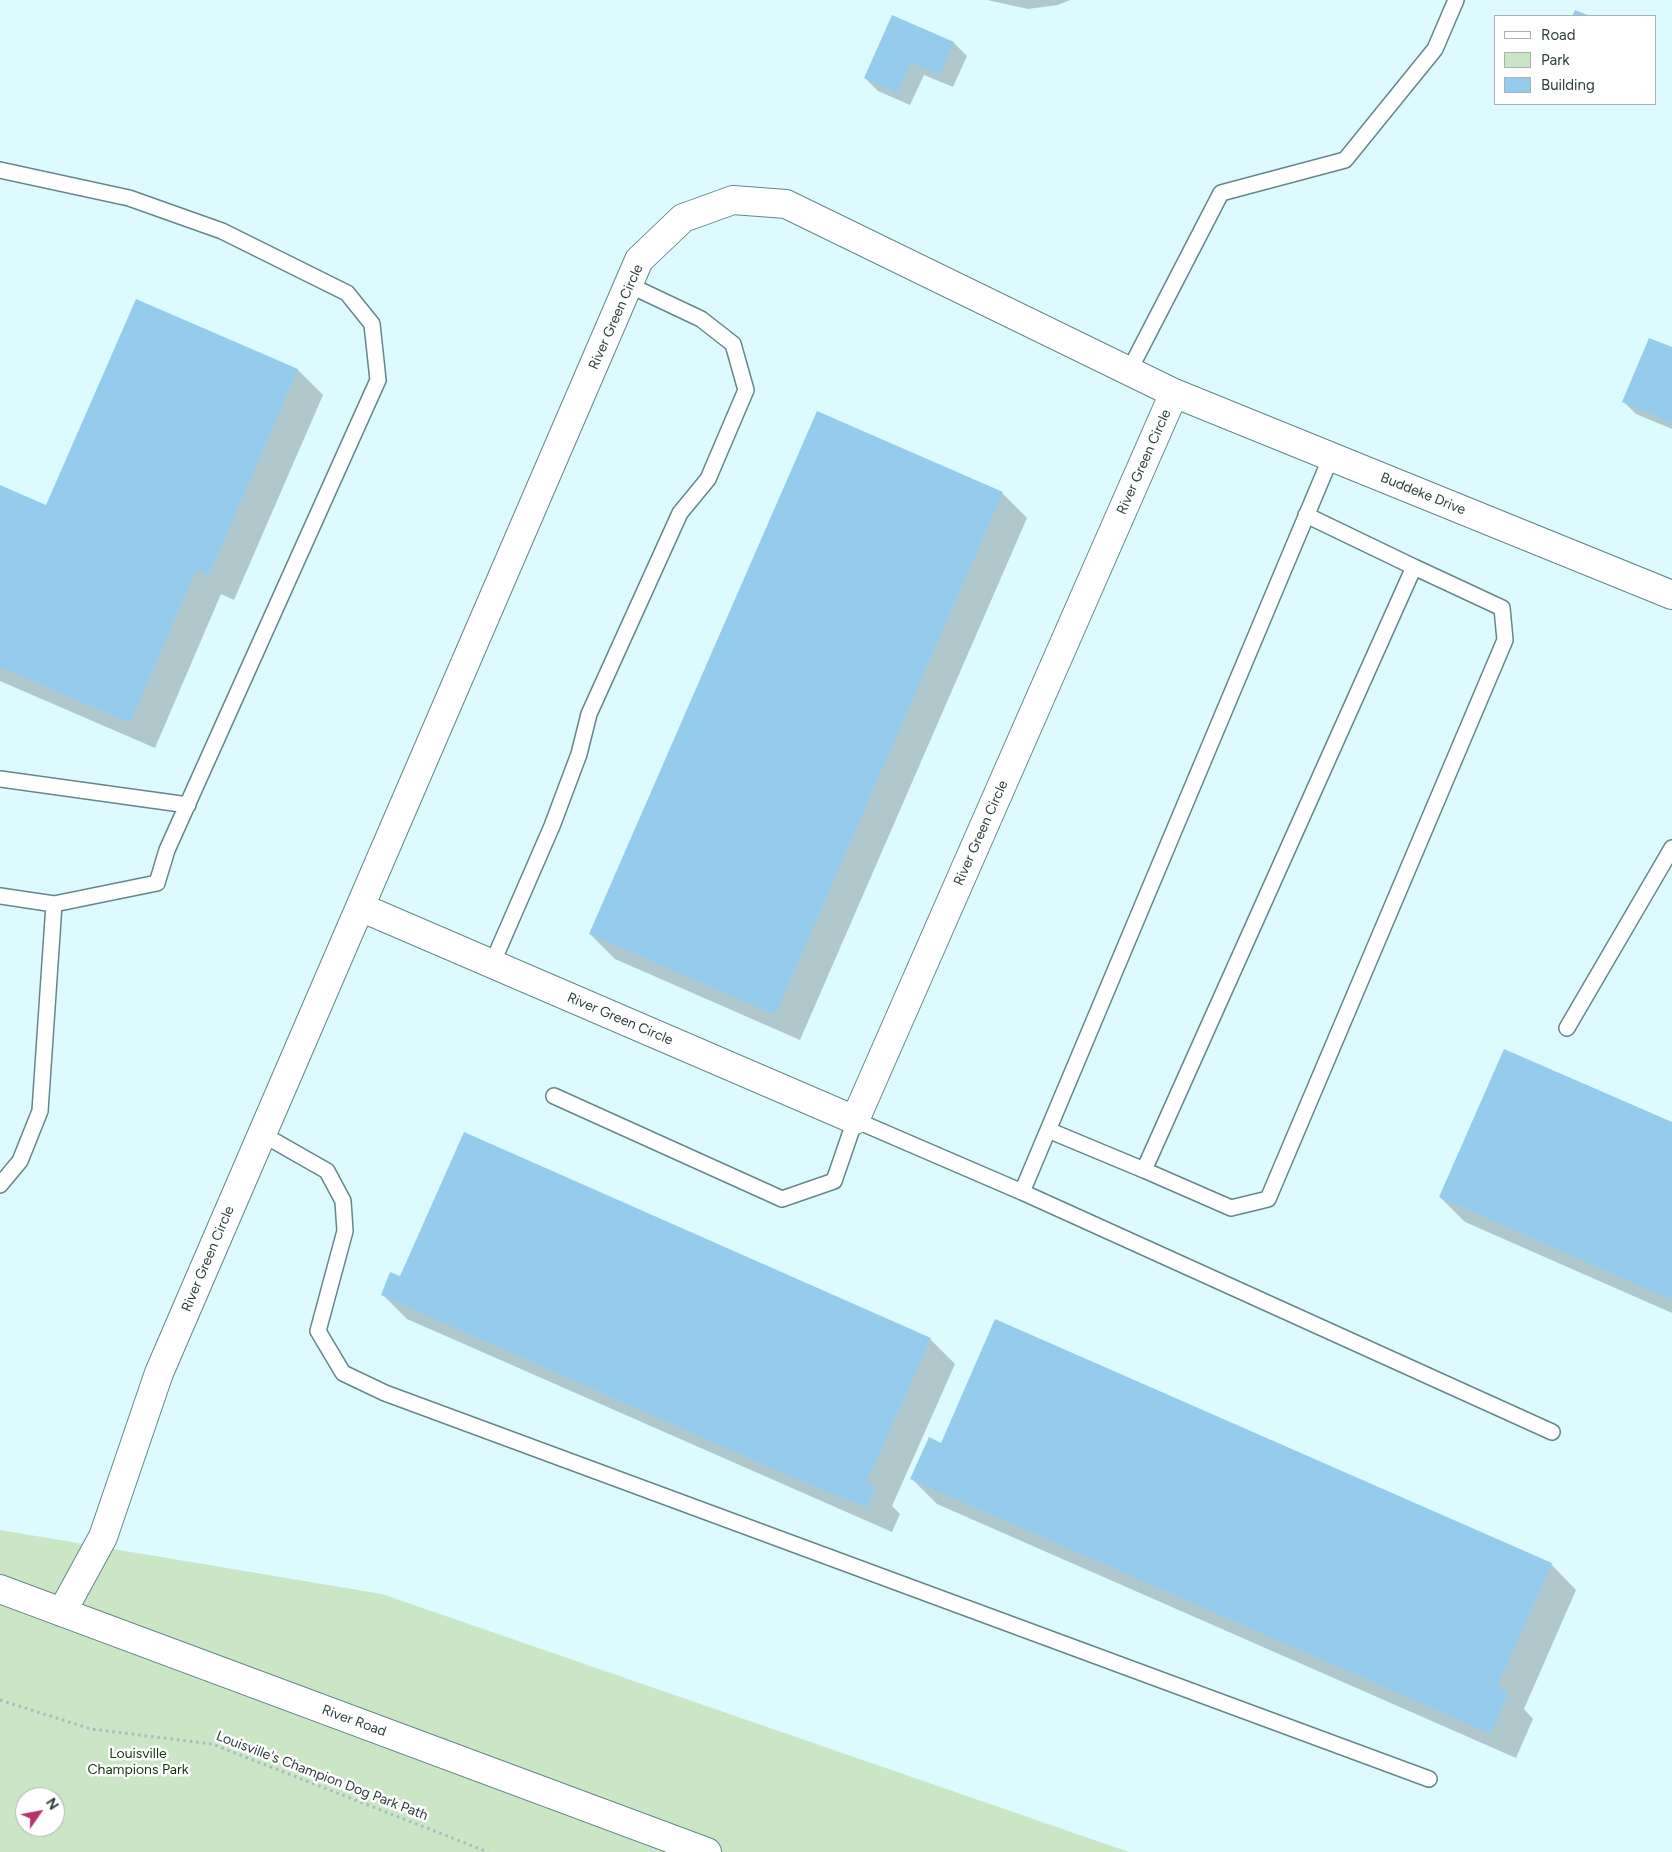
<!DOCTYPE html>
<style>
body{margin:0}
#map{position:relative;width:1672px;height:1852px;overflow:hidden;background:#ddfbfe;font-family:Figtree,sans-serif}
canvas{display:block}
.legend{position:absolute;left:1494px;top:15px;width:162px;height:90px;box-sizing:border-box;background:#fff;border:1px solid #abb1b2;margin:0;padding:6px 9px;list-style:none;font-size:15px;color:#2d3d3e}
.legend li{display:flex;align-items:center;gap:10px;height:25px}
.legend b{width:25px;border:1px solid #abb1b2}
.north{position:absolute;left:15px;top:1787px;width:50px;height:50px;box-sizing:border-box;background:#fff;border:1px solid #abb1b2;border-radius:50%;rotate:57deg;font-size:14px;font-weight:700;line-height:20px;text-align:center;color:#2d3d3e}
.north::after{content:'';display:block;margin:auto;width:18px;height:22px;background:#bb316b;clip-path:polygon(50% 0,100% 100%,50% 72%,0 100%)}
</style>
<div id="map">
<canvas width="1672" height="1852"></canvas>
<ul class="legend">
<li><b style="height:6px;background:#fff"></b>Road</li>
<li><b style="height:14px;background:#cae6c4"></b>Park</li>
<li><b style="height:14px;background:#95cced"></b>Building</li>
</ul>
<div class="north">N</div>
</div>
<script>
const ctx = document.querySelector('canvas').getContext('2d');
ctx.lineJoin = 'round';
function fill(path, color) { ctx.fillStyle = color; ctx.fill(path, 'evenodd'); }
const shape = rows => new Path2D(rows.map(r => 'M' + r).join(''));
function stroke(path, color, width, dash) { ctx.strokeStyle = color; ctx.lineWidth = width; ctx.lineCap = dash ? 'butt' : 'round'; ctx.setLineDash(dash || []); ctx.stroke(path); }
function write(font, color, halo, rows, align = 'center') {
  ctx.font = font + ' Figtree,sans-serif'; ctx.lineWidth = 5; ctx.setLineDash([]); ctx.textBaseline = 'middle'; ctx.strokeStyle = halo; ctx.fillStyle = color; for (const [text, x, y, turn = 0] of rows) {
    ctx.save(); ctx.translate(x, y); ctx.rotate((+turn || 0) * Math.PI / 180); ctx.textAlign = isNaN(turn) ? turn : align; if (halo) ctx.strokeText(text, 0, 0); ctx.fillText(text, 0, 0); ctx.restore();
  }
}
fill(shape([
 [0,1530,382,1594,1129,1852,0,1852],
 [25,1797,55,1797,55,1827,25,1827]
]), '#cae6c4');
fill(shape([
 [987,0,1070,0,1058,5,1028,9],
 [893,16,954,43,967,56,953,87,924,75,910,105,878,91,865,78],
 [136,301,298,370,323,395,234,600,221,594,155,748,0,681,0,486,47,507],
 [1672,349,1672,429,1636,414,1623,401],
 [1002,493,1027,518,800,1040,615,959,590,934],
 [1672,1124,1672,1313,1465,1222,1440,1197],
 [401,1278,930,1339,955,1364,892,1506,900,1514,892,1532,407,1319,382,1294],
 [912,1479,1551,1564,1576,1590,1524,1709,1533,1719,1516,1758,937,1504]
]), '#0003');
fill(shape([
 [1575,10,1590,16,1572,16],
 [892,15,954,42,940,75,911,63,897,93,864,78],
 [136,299,298,369,209,575,196,570,130,723,0,667,0,485,46,505],
 [1649,338,1672,347,1672,423,1622,402],
 [817,411,1003,492,775,1015,589,934],
 [1504,1049,1672,1122,1672,1300,1439,1197],
 [464,1132,931,1338,866,1483,876,1487,867,1508,780,1472,381,1295,390,1272,400,1276],
 [995,1319,1552,1563,1497,1687,1509,1692,1491,1734,910,1479,929,1437,941,1443]
]), '#95cced');
const lane = shape([
 [0,170,129,198,222,231,347,293,372,324,378,380,167,850,157,883,54,904,40,1111,20,1161,0,1185],
 [1129,371,1221,193,1345,160,1435,49,1456,0],
 [0,779,188,805],
 [0,896,54,904],
 [492,964,552,826,579,754,589,714,680,513,708,479,746,390,733,344,701,319,629,285],
 [1567,1028,1672,848],
 [554,1096,782,1199,834,1181,855,1120,1022,1192,1331,457],
 [1048,1130,1144,1170,1414,567,1306,515],
 [262,1134,327,1171,343,1201,345,1231,318,1331,343,1373,385,1393,1429,1779],
 [1144,1170,1231,1208,1268,1199,1505,640,1502,608,1414,567],
 [1022,1192,1552,1432]
]);
const street = shape([
 [360,907,855,1120,1174,393],
 [62,1612,103,1537,159,1373,639,260,683,218,733,200,786,204,1174,393,1672,595]
]);
const secondary = shape([
 [0,1589,707,1852]
]);
stroke(lane, '#63878a', 18);
stroke(street, '#63878a', 30);
stroke(secondary, '#63878a', 30);
stroke(shape([
 [0,1700,91,1729,212,1744,488,1852]
]), '#a4bdc0', 3, [2.5, 4]);
stroke(lane, '#fff', 15);
stroke(street, '#fff', 28);
stroke(secondary, '#fff', 28);
write('14px', '#2d3d3e', '#fff', [
 ["River Green Circle",616,317,-66],
 ["River Green Circle",1144,462,-66],
 ["Buddeke Drive",1423,494,22],
 ["River Green Circle",981,833,-66],
 ["River Green Circle",620,1019,23],
 ["River Green Circle",208,1259,-67],
 ["River Road",354,1721,20],
 ["Louisville's Champion Dog Park Path",322,1776,21]
]);
write('14px', '#0f3407', '#fff', [
 ["Louisville",138,1754],
 ["Champions Park",138,1770]
]);
</script>
